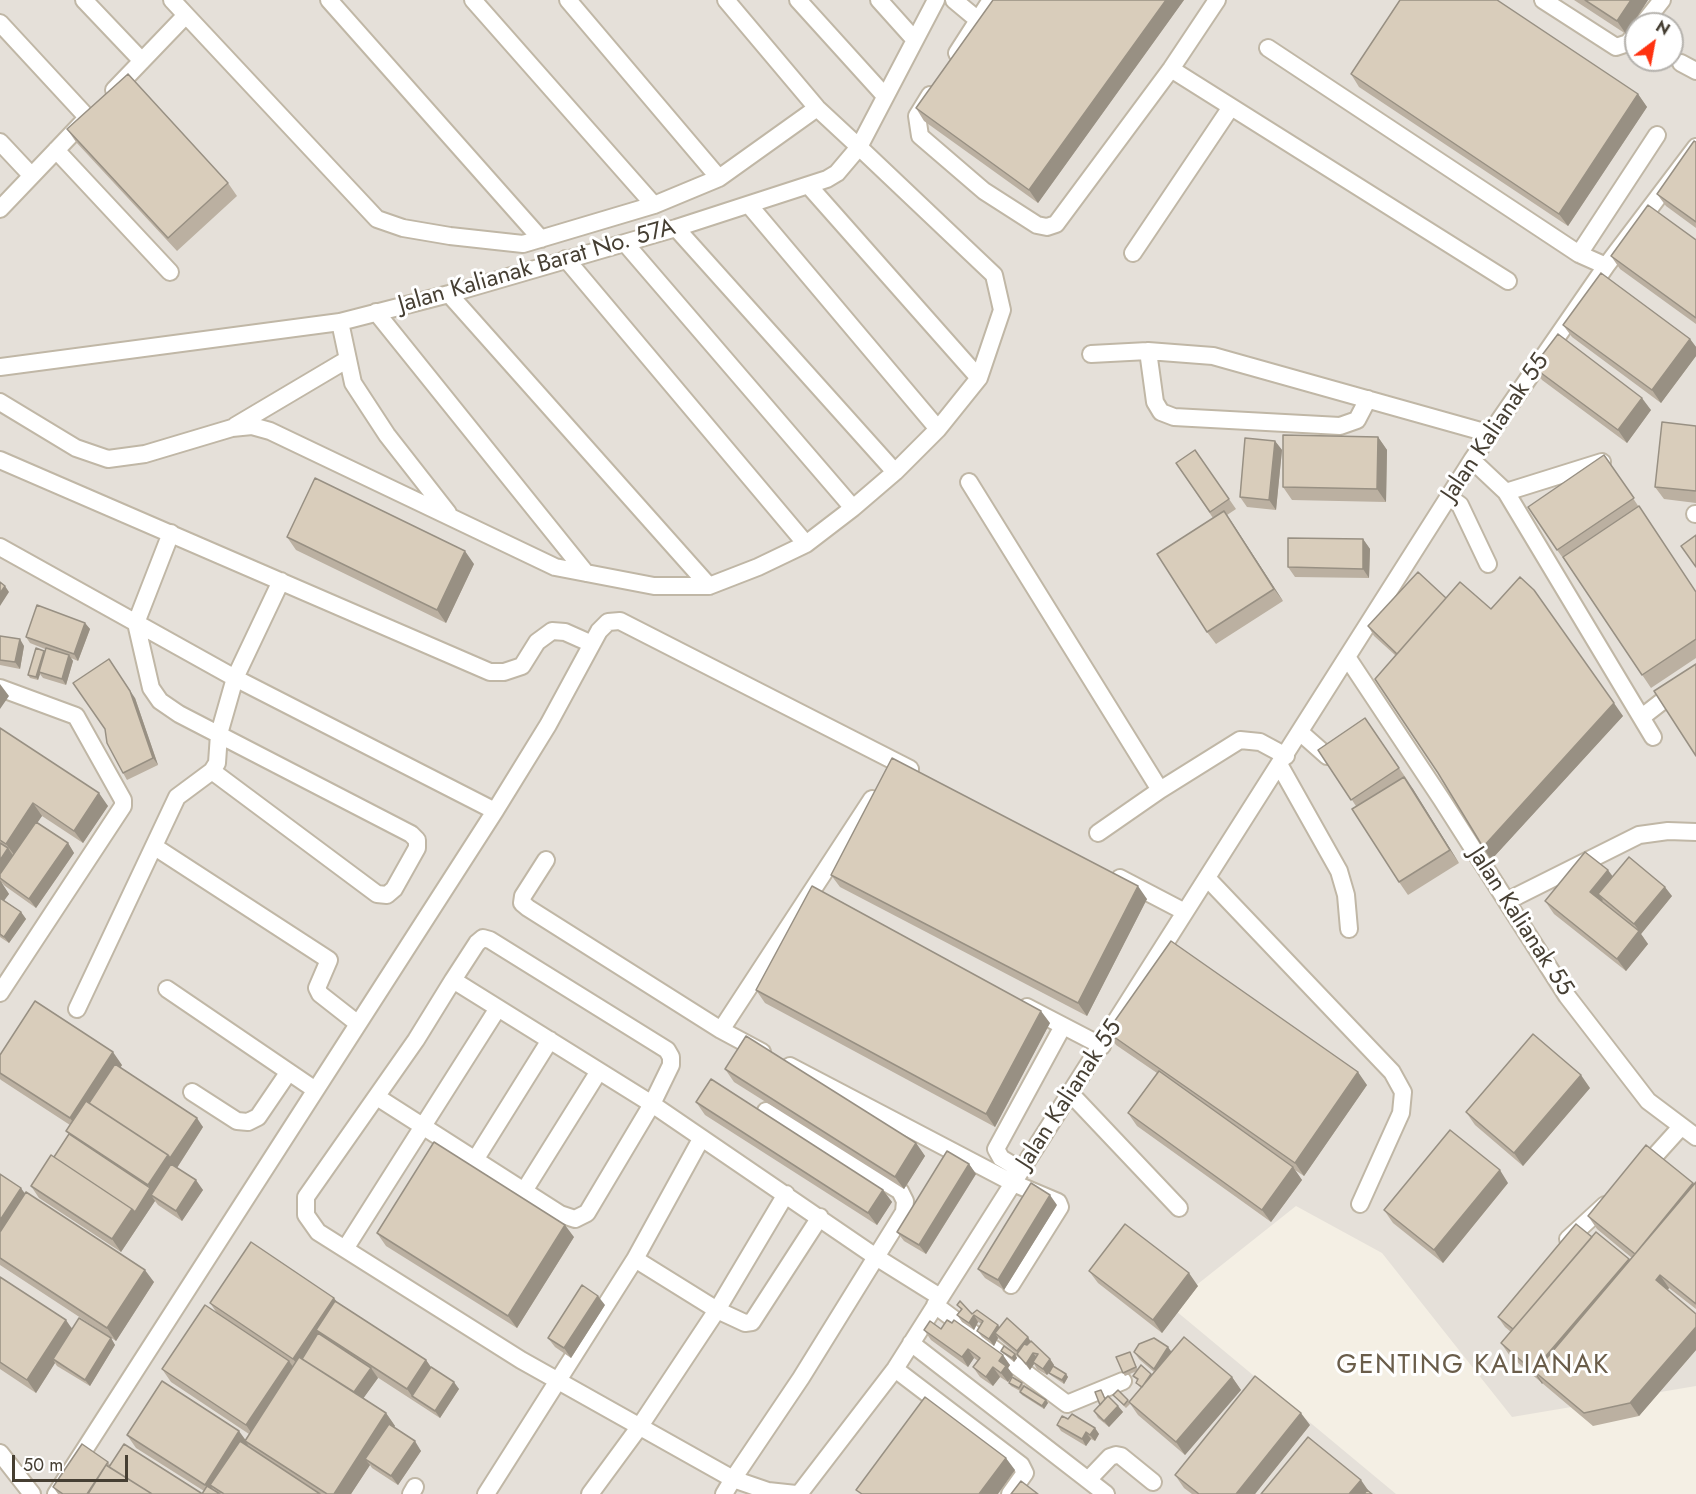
<!DOCTYPE html>
<style>
body{margin:0}
#map{position:relative;width:1696px;height:1494px;overflow:hidden;background:#f4efe4;font-family:Jost,sans-serif}
canvas{display:block}
.north{position:absolute;left:1624px;top:12px;width:60px;height:60px;box-sizing:border-box;background:#fff;border:2px solid #b5b2ad;border-radius:50%;rotate:32deg;font-size:16px;font-weight:700;line-height:24px;text-align:center;color:#463f33}
.north::after{content:'';display:block;margin:auto;width:21px;height:27px;background:#ff3210;clip-path:polygon(50% 0,100% 100%,50% 72%,0 100%)}
.scale{position:absolute;left:12px;top:1455px;width:116px;height:27px;box-sizing:border-box;border:3px solid #463f33;border-top:0;padding-left:8px;font-size:18px;line-height:21px;white-space:nowrap;color:#463f33;-webkit-text-stroke:4px #fff;paint-order:stroke}
</style>
<div id="map">
<canvas width="1696" height="1494"></canvas>
<div class="north">N</div>
<div class="scale">50 m</div>
</div>
<script>
const ctx = document.querySelector('canvas').getContext('2d');
ctx.lineJoin = 'round';
function fill(path, color) { ctx.fillStyle = color; ctx.fill(path, 'evenodd'); }
const shape = rows => new Path2D(rows.map(r => 'M' + r).join(''));
function stroke(path, color, width, dash) { ctx.strokeStyle = color; ctx.lineWidth = width; ctx.lineCap = dash ? 'butt' : 'round'; ctx.setLineDash(dash || []); ctx.stroke(path); }
function write(font, color, halo, rows, align = 'center') {
  ctx.font = font + ' Jost,sans-serif'; ctx.lineWidth = 6; ctx.setLineDash([]); ctx.textBaseline = 'middle'; ctx.strokeStyle = halo; ctx.fillStyle = color; for (const [text, x, y, turn = 0] of rows) {
    ctx.save(); ctx.translate(x, y); ctx.rotate((+turn || 0) * Math.PI / 180); ctx.textAlign = isNaN(turn) ? turn : align; if (halo) ctx.strokeText(text, 0, 0); ctx.fillText(text, 0, 0); ctx.restore();
  }
}
fill(shape([
 [0,0,1696,0,1696,1386,1512,1417,1382,1253,1296,1206,1170,1306,1396,1494,0,1494],
 [1636,24,1672,24,1672,60,1636,60]
]), '#e5e0d9');
const minor = shape([
 [84,0,142,61],
 [172,0,186,15],
 [329,0,541,239],
 [473,0,654,205],
 [568,0,719,178],
 [798,0,885,96],
 [879,0,914,39],
 [954,0,978,20],
 [1543,0,1616,47,1628,43,1636,33],
 [0,23,87,117],
 [1643,24,1662,0],
 [1268,48,1579,254,1606,266],
 [957,53,991,0],
 [1681,63,1696,71],
 [1171,69,1508,281],
 [114,90,186,15,377,219,403,228,450,236,523,244,654,205,719,178,817,108],
 [930,95,917,116,920,136,984,191,1037,225,1047,227,1056,224,1171,69,1217,0],
 [0,142,31,175],
 [56,150,170,272],
 [809,186,979,378],
 [749,205,938,429],
 [0,209,85,120],
 [676,228,895,472],
 [625,243,853,508],
 [1133,253,1231,107],
 [1579,254,1657,135],
 [566,259,806,544],
 [449,294,709,586],
 [376,312,586,573],
 [340,322,353,383,387,435,448,513],
 [1148,351,1155,402,1161,412,1174,417,1340,426,1357,420,1368,399],
 [1091,354,1148,351,1213,356,1491,434],
 [0,367,340,322,449,294,676,228,827,179,837,173,859,147,817,108,726,0],
 [0,402,76,448,108,459,145,454,232,428,252,426,270,431,555,567,654,586,709,586,758,567,806,544,853,508,895,472,938,429,979,378,1002,310,994,275,859,147,936,0],
 [235,426,348,359],
 [0,460,490,672,504,672,522,666,537,642,552,631,565,632,592,644],
 [1472,460,1506,492,1602,462],
 [969,482,1160,790,1240,740,1260,742,1286,756],
 [1506,492,1653,737],
 [1449,497,1460,505,1488,564],
 [1695,514,1696,514],
 [171,533,136,623,151,688,160,701,179,714,411,834,417,840,417,848,394,889,387,895,377,894,212,771],
 [0,547,235,678,495,811],
 [1347,657,1442,800,1567,996,1648,1101,1696,1137],
 [0,688,76,716,123,800,123,806,0,993],
 [1642,717,1678,689],
 [1301,733,1327,756,1338,753],
 [1280,766,1339,871,1346,895,1349,929],
 [1098,833,1160,790],
 [155,847,329,960,317,988,320,994,357,1023],
 [546,860,523,896,522,903,528,908,721,1030,762,1052],
 [1120,878,1185,912],
 [1208,879,1392,1072,1403,1092,1401,1113,1360,1204],
 [1507,901,1639,835,1668,831,1696,832],
 [167,989,314,1089],
 [1027,1007,1102,1046],
 [77,1009,177,797,212,771,217,763,219,734,235,678,281,581],
 [721,1030,872,799],
 [790,1066,1013,1183,1058,1202,1060,1207,1011,1285],
 [192,1092,237,1121,248,1122,258,1117,288,1073],
 [1071,1094,1179,1208],
 [377,1097,560,1214,575,1219,587,1213,652,1104,671,1065,671,1057,667,1050,490,940,483,938,477,943,453,980,416,1040,306,1197,306,1215,318,1232,521,1360,733,1479,801,1378,876,1257,652,1104,453,980],
 [766,1111,900,1191,905,1201,904,1212,876,1257,940,1297],
 [475,1160,550,1040],
 [1643,1169,1680,1128],
 [1021,1170,1001,1158,996,1149,1063,1026],
 [524,1191,599,1071],
 [1568,1239,1605,1205],
 [345,1249,498,1008],
 [635,1259,717,1310,745,1323,752,1322,820,1217],
 [935,1305,1067,1404,1123,1381],
 [911,1343,1106,1494],
 [895,1369,1021,1465,1025,1473,1010,1494],
 [0,1453,32,1494],
 [1088,1480,1110,1457,1116,1455,1121,1456,1153,1482],
 [56,1494,495,811,548,725,599,631,608,622,620,621,910,769],
 [411,1494,415,1487],
 [486,1494,635,1259,701,1139],
 [590,1494,640,1426,717,1310,786,1194],
 [724,1494,733,1479,768,1491,796,1494],
 [799,1494,895,1369,1472,460,1606,266,1696,147]
]);
stroke(minor, '#c0b7a6', 20);
stroke(minor, '#fff', 16);
fill(shape([
 [993,0,1184,0,1038,203,924,121,916,108],
 [1574,0,1648,0,1626,34],
 [1351,74,1638,94,1647,107,1568,226,1359,87],
 [67,129,228,183,237,196,177,251,76,142],
 [1696,142,1696,228,1666,206,1657,194],
 [1696,240,1696,324,1620,269,1611,256],
 [1563,325,1690,339,1696,347,1696,356,1661,403,1572,337],
 [1533,367,1651,410,1627,443,1542,380],
 [1696,426,1696,503,1664,499,1655,487],
 [1378,437,1387,450,1386,502,1292,500,1283,487],
 [1275,441,1282,450,1276,510,1247,507,1240,497],
 [1195,450,1236,509,1227,515,1283,601,1216,644,1207,632,1213,518,1176,463],
 [1604,455,1696,592,1696,658,1651,688,1566,562,1557,550],
 [287,537,474,564,446,623,296,550],
 [1363,539,1370,549,1369,578,1295,577,1288,567],
 [1446,598,1491,609,1623,716,1491,860,1483,847,1395,655,1374,636,1368,626],
 [85,623,90,629,78,661,71,658,73,661,66,685,43,678,40,674,38,680,30,678,28,675,45,652,45,649,30,643,26,637],
 [0,636,24,646,20,669,0,665],
 [135,698,158,765,127,780,123,773],
 [1365,718,1408,781,1459,863,1408,895,1399,882,1356,806,1318,750],
 [0,728,108,806,83,843,42,816,37,822,68,843,74,853,36,908,5,886,2,883,2,884,9,894,4,900,21,912,26,919,9,943,0,937],
 [831,875,1147,899,1087,1016,840,887],
 [1613,876,1672,896,1641,934,1648,944,1626,971,1554,914,1545,901],
 [756,990,1050,1023,995,1127,765,1003],
 [1107,1032,1367,1085,1304,1176,1295,1170,1302,1180,1271,1222,1137,1126,1128,1113,1157,1073,1116,1045],
 [0,1055,122,1065,120,1068,203,1127,177,1168,203,1190,182,1221,158,1205,155,1201,121,1252,39,1198,31,1186,54,1157,69,1134,66,1131,70,1125,1,1080,0,1079],
 [725,1069,916,1143,925,1156,904,1189,734,1082],
 [1590,1088,1523,1166,1475,1125,1466,1112],
 [696,1102,883,1190,892,1202,877,1225,705,1115],
 [969,1164,976,1174,926,1254,904,1241,897,1232],
 [0,1174,25,1193,154,1282,116,1341,0,1265],
 [1696,1182,1696,1309,1669,1288,1668,1290,1696,1314,1696,1350,1639,1416,1593,1426,1510,1356,1501,1343,1511,1332,1505,1327,1498,1317,1592,1237,1630,1260,1632,1258,1597,1229,1588,1216,1694,1185],
 [1508,1183,1443,1263,1393,1223,1384,1210],
 [1057,1205,1004,1290,985,1278,978,1269],
 [377,1233,574,1237,517,1328,386,1246],
 [1089,1271,1198,1286,1162,1333,1098,1283],
 [0,1277,72,1328,111,1338,115,1345,90,1386,57,1366,55,1363,36,1393,0,1369],
 [337,1302,426,1360,431,1367,459,1389,440,1418,377,1377,378,1378,363,1398,386,1413,395,1426,394,1427,421,1451,398,1485,372,1468,370,1465,351,1494,58,1494,53,1487,108,1462,110,1465,202,1494,204,1491,136,1448,127,1435,245,1440,249,1434,171,1382,162,1369,217,1313,210,1303],
 [605,1305,571,1358,555,1347,548,1338],
 [957,1305,999,1327,1028,1337,1030,1341,1050,1359,1054,1365,1054,1367,1066,1374,1068,1377,1064,1384,1052,1376,1049,1373,1047,1375,1037,1369,1034,1364,1030,1370,1017,1354,998,1338,994,1346,982,1337,977,1331,982,1324,978,1322,974,1330,962,1322,957,1315,961,1310],
 [941,1329,1010,1365,1008,1368,1013,1375,1012,1377,1046,1400,1048,1403,1044,1409,1022,1395,1020,1392,1020,1391,1011,1386,1009,1383,1011,1379,1008,1382,1000,1377,993,1386,980,1377,973,1367,978,1361,974,1358,968,1367,931,1340,924,1330],
 [1168,1347,1171,1352,1232,1377,1241,1390,1185,1455,1138,1415,1129,1402,1141,1388,1136,1383,1138,1381,1133,1376,1137,1371,1125,1376,1123,1373,1130,1352,1138,1370,1152,1375,1154,1372,1139,1359,1134,1352],
 [1001,1351,1015,1354,1017,1358,1014,1362,1004,1354],
 [1103,1393,1105,1399,1118,1406,1123,1412,1109,1427,1098,1418,1094,1411,1100,1405],
 [1113,1395,1128,1400,1130,1404,1126,1408],
 [1068,1419,1095,1428,1099,1434,1095,1441,1091,1439,1086,1446,1061,1431,1057,1425],
 [1310,1425,1255,1494,1192,1494,1184,1488,1175,1475]
]), '#bbb0a1');
fill(shape([
 [1166,0,1184,0,1038,203,1029,190],
 [1631,0,1648,0,1626,34,1617,21],
 [1638,94,1647,107,1568,226,1559,214],
 [1690,339,1696,347,1696,356,1661,403,1652,390],
 [1642,398,1651,410,1627,443,1618,430],
 [1378,437,1387,450,1386,502,1377,489],
 [1275,441,1282,450,1276,510,1269,500],
 [1224,511,1233,524,1283,601,1274,589],
 [1363,539,1370,549,1369,578,1363,569],
 [465,551,474,564,446,623,437,610],
 [5,586,9,592,0,606,0,593],
 [85,623,90,629,78,661,74,654],
 [20,639,24,646,20,669,15,662],
 [44,651,39,672,40,674,38,680,36,677],
 [69,655,73,661,66,685,62,679],
 [109,659,135,698,158,765,153,758],
 [0,684,9,696,0,709],
 [1614,703,1623,716,1491,860,1483,847],
 [1404,777,1413,789,1459,863,1450,850],
 [99,793,108,806,83,843,74,831],
 [33,803,42,816,15,856,6,844],
 [68,843,74,853,36,908,29,899],
 [8,848,17,861,0,878,0,860],
 [1608,870,1617,882,1598,894,1603,900,1599,904,1590,892],
 [0,880,9,894,0,906],
 [1138,886,1147,899,1087,1016,1078,1003],
 [1665,887,1672,896,1641,934,1648,944,1626,971,1617,959,1639,931,1634,924],
 [21,912,26,919,9,943,4,937],
 [1041,1011,1050,1023,995,1127,986,1114],
 [113,1052,122,1065,79,1131,70,1118],
 [1358,1072,1367,1085,1304,1176,1295,1163],
 [1581,1075,1590,1088,1523,1166,1514,1153],
 [197,1118,203,1127,157,1199,151,1195,155,1201,121,1252,112,1239,132,1209,150,1188,148,1185,168,1155],
 [916,1143,925,1156,904,1189,895,1177],
 [969,1164,976,1174,926,1254,919,1245],
 [1293,1167,1302,1180,1271,1222,1262,1210],
 [1500,1170,1508,1183,1443,1263,1434,1250],
 [196,1180,203,1190,182,1221,176,1211],
 [1693,1183,1696,1187,1635,1254],
 [21,1188,30,1201,0,1246,0,1220],
 [883,1190,892,1202,877,1225,868,1213],
 [1050,1195,1057,1205,1004,1290,998,1280],
 [565,1225,574,1237,517,1328,508,1316],
 [1629,1259,1638,1272,1535,1372,1543,1383,1542,1384,1533,1371],
 [145,1270,154,1282,116,1341,107,1328],
 [1189,1273,1198,1286,1162,1333,1153,1320],
 [1660,1275,1669,1288,1665,1293,1656,1280],
 [598,1296,605,1305,571,1358,564,1348],
 [334,1298,343,1310,316,1330,323,1340,302,1371,293,1359],
 [974,1315,978,1322,974,1330,969,1323],
 [66,1320,75,1333,53,1359,55,1363,36,1393,27,1380],
 [998,1325,1002,1332,995,1333,998,1338,994,1346,989,1339],
 [1696,1327,1696,1350,1639,1416,1630,1403],
 [1028,1337,1032,1344,1021,1358,1017,1351],
 [111,1338,115,1345,90,1386,85,1380],
 [1168,1347,1173,1354,1158,1375,1154,1369],
 [968,1349,974,1358,968,1367,962,1357],
 [1033,1353,1038,1359,1033,1362,1034,1364,1030,1370,1026,1364],
 [1015,1354,1017,1358,1014,1362,1012,1358],
 [1003,1355,1010,1365,1008,1368,1013,1375,1008,1382,1001,1373,999,1361],
 [1050,1359,1054,1365,1047,1375,1043,1369],
 [426,1360,435,1373,412,1396,407,1389],
 [289,1361,298,1374,255,1438,246,1425],
 [993,1367,1000,1377,993,1386,986,1377],
 [371,1368,378,1378,360,1403,353,1394],
 [1066,1374,1068,1377,1064,1384,1062,1380],
 [1232,1377,1241,1390,1185,1455,1176,1442],
 [454,1382,459,1389,440,1418,435,1411],
 [1046,1400,1048,1403,1044,1409,1042,1406],
 [1118,1406,1123,1412,1109,1427,1104,1421],
 [386,1413,395,1426,371,1462,365,1459,370,1465,351,1494,334,1494],
 [1301,1413,1310,1425,1255,1494,1236,1494],
 [1095,1428,1099,1434,1095,1441,1090,1435],
 [239,1431,247,1442,245,1441,248,1445,218,1491,210,1485,216,1494,212,1494,205,1485],
 [1086,1432,1091,1439,1086,1446,1082,1439],
 [415,1441,421,1451,398,1485,391,1476],
 [1006,1458,1015,1470,998,1494,979,1494],
 [1361,1480,1370,1493,1369,1494,1349,1494]
]), '#989083');
const building = shape([
 [993,0,1166,0,1029,190,916,108,993,0],
 [1400,0,1497,0,1638,94,1559,214,1351,74,1400,0],
 [1585,0,1631,0,1617,21,1585,0],
 [128,74,228,183,168,238,67,129,128,74],
 [1694,141,1696,142,1696,222,1657,194,1694,141],
 [1648,205,1696,240,1696,318,1611,256,1648,205],
 [1601,273,1690,339,1652,390,1563,325,1601,273],
 [1558,334,1642,398,1618,430,1533,367,1558,334],
 [1662,422,1696,426,1696,491,1655,487,1662,422],
 [1283,435,1378,437,1377,489,1283,487,1283,435],
 [1245,438,1275,441,1269,500,1240,497,1245,438],
 [1195,450,1229,499,1210,512,1176,463,1195,450],
 [1604,455,1634,498,1557,550,1528,507,1604,455],
 [315,478,465,551,437,610,287,537,315,478],
 [1639,506,1696,592,1696,639,1642,675,1563,557,1639,506],
 [1224,511,1274,589,1207,632,1157,554,1224,511],
 [1696,535,1696,567,1681,546,1696,535],
 [1288,538,1363,539,1363,569,1288,567,1288,538],
 [1418,572,1446,598,1397,654,1368,626,1418,572],
 [1520,577,1534,590,1614,703,1483,847,1438,773,1375,679,1460,582,1491,609,1520,577],
 [0,582,5,586,0,593,0,582],
 [37,605,85,623,74,654,26,637,37,605],
 [0,636,20,639,15,662,0,660,0,636],
 [36,648,44,651,36,677,28,675,36,648],
 [46,648,69,655,62,679,39,672,46,648],
 [109,659,130,691,153,758,123,773,107,743,105,729,73,683,109,659],
 [1696,664,1696,756,1654,691,1696,664],
 [1365,718,1399,768,1351,800,1318,750,1365,718],
 [0,728,99,793,74,831,33,803,6,844,0,840,0,728],
 [892,758,1138,886,1078,1003,831,875,892,758],
 [1404,777,1450,850,1399,882,1352,809,1404,777],
 [36,822,68,843,29,899,0,878,0,874,36,822],
 [0,843,8,848,0,860,0,843],
 [1585,852,1608,870,1590,892,1639,931,1617,959,1545,901,1585,852],
 [1629,857,1665,887,1634,924,1598,894,1629,857],
 [812,886,1041,1011,986,1114,756,990,812,886],
 [0,898,21,912,4,937,0,934,0,898],
 [1171,941,1358,1072,1295,1163,1107,1032,1171,941],
 [35,1001,113,1052,70,1118,0,1073,0,1055,35,1001],
 [1533,1034,1581,1075,1514,1153,1466,1112,1533,1034],
 [746,1036,916,1143,895,1177,725,1069,746,1036],
 [115,1064,197,1118,170,1158,168,1155,89,1103,115,1064],
 [1159,1071,1293,1167,1262,1210,1128,1113,1159,1071],
 [711,1079,883,1190,868,1213,696,1102,711,1079],
 [86,1101,168,1155,148,1185,66,1131,86,1101],
 [1450,1130,1500,1170,1434,1250,1384,1210,1450,1130],
 [69,1134,150,1188,135,1212,132,1209,54,1157,69,1134],
 [434,1142,565,1225,508,1316,377,1233,434,1142],
 [1646,1145,1693,1183,1635,1254,1588,1216,1646,1145],
 [947,1151,969,1164,919,1245,897,1232,947,1151],
 [51,1155,132,1209,112,1239,31,1186,51,1155],
 [171,1164,196,1180,176,1211,151,1195,171,1164],
 [0,1174,21,1188,0,1220,0,1174],
 [1696,1182,1696,1304,1660,1275,1656,1280,1696,1314,1696,1327,1630,1403,1584,1413,1535,1372,1696,1182],
 [1031,1183,1050,1195,998,1280,978,1269,1031,1183],
 [26,1192,145,1270,107,1328,0,1258,0,1232,26,1192],
 [1125,1224,1189,1273,1153,1320,1089,1271,1125,1224],
 [1576,1224,1592,1237,1513,1329,1498,1317,1576,1224],
 [1596,1232,1629,1259,1533,1371,1501,1343,1596,1232],
 [251,1242,334,1298,293,1359,210,1303,251,1242],
 [0,1277,66,1320,27,1380,0,1362,0,1277],
 [582,1285,598,1296,564,1348,548,1338,582,1285],
 [335,1301,426,1360,407,1389,316,1330,335,1301],
 [960,1301,972,1314,977,1310,998,1325,989,1339,977,1331,983,1321,974,1315,969,1323,957,1315,962,1309,957,1305,960,1301],
 [205,1305,289,1361,246,1425,162,1369,205,1305],
 [79,1318,111,1338,85,1380,53,1359,79,1318],
 [1007,1318,1028,1337,1017,1351,995,1333,1007,1318],
 [947,1320,952,1323,954,1320,1003,1355,999,1361,1006,1366,1001,1373,993,1367,986,1377,973,1367,980,1358,968,1349,962,1357,924,1330,930,1321,941,1329,947,1320],
 [318,1333,371,1368,354,1392,302,1359,318,1333],
 [1184,1337,1232,1377,1176,1442,1129,1402,1184,1337],
 [1154,1338,1168,1347,1154,1369,1134,1352,1139,1344,1154,1338],
 [1031,1341,1050,1359,1043,1369,1033,1362,1038,1354,1033,1353,1026,1364,1017,1354,1024,1344,1027,1345,1031,1341],
 [1004,1346,1015,1354,1012,1358,1001,1351,1004,1346],
 [1130,1352,1136,1367,1123,1373,1116,1357,1130,1352],
 [299,1357,386,1413,334,1494,327,1494,245,1441,299,1357],
 [1141,1365,1151,1374,1142,1387,1136,1383,1138,1379,1133,1376,1141,1365],
 [1053,1366,1066,1374,1062,1380,1049,1373,1053,1366],
 [431,1367,454,1382,435,1411,412,1396,431,1367],
 [1255,1376,1301,1413,1236,1494,1199,1494,1175,1475,1255,1376],
 [1012,1377,1022,1383,1019,1388,1009,1383,1012,1377],
 [162,1381,239,1431,205,1485,127,1435,162,1381],
 [1024,1386,1046,1400,1042,1406,1020,1392,1024,1386],
 [1101,1390,1105,1399,1100,1405,1095,1392,1101,1390],
 [1118,1390,1128,1400,1124,1405,1113,1395,1118,1390],
 [1108,1396,1118,1406,1104,1421,1094,1411,1108,1396],
 [925,1397,1006,1458,979,1494,862,1494,856,1490,925,1397],
 [1072,1414,1095,1428,1090,1435,1086,1432,1082,1439,1057,1425,1062,1416,1068,1419,1072,1414],
 [389,1424,415,1441,391,1476,365,1459,389,1424],
 [1308,1437,1361,1480,1349,1494,1261,1494,1308,1437],
 [240,1441,320,1494,224,1494,210,1485,240,1441],
 [82,1444,108,1462,87,1494,63,1494,53,1487,82,1444],
 [124,1444,201,1493,200,1494,152,1494,109,1467,124,1444],
 [106,1465,152,1494,88,1494,106,1465],
 [1021,1481,1038,1494,1011,1494,1021,1481],
 [207,1486,220,1494,202,1494,207,1486],
 [1367,1490,1372,1494,1364,1494,1367,1490]
]);
fill(building, '#d9cdbb');
stroke(building, '#989083', 1.5);
write('24px', '#463f33', '#fff', [
 ["Jalan Kalianak Barat No. 57A",537,267,-16],
 ["Jalan Kalianak 55",1496,428,-56],
 ["Jalan Kalianak 55",1520,922,57],
 ["Jalan Kalianak 55",1070,1095,-57]
]);
ctx.letterSpacing = '1.5px';
write('27px', '#6a5d4a', '#fff', [
 ["GENTING KALIANAK",1473,1366]
]);
ctx.letterSpacing = '0px';
</script>
